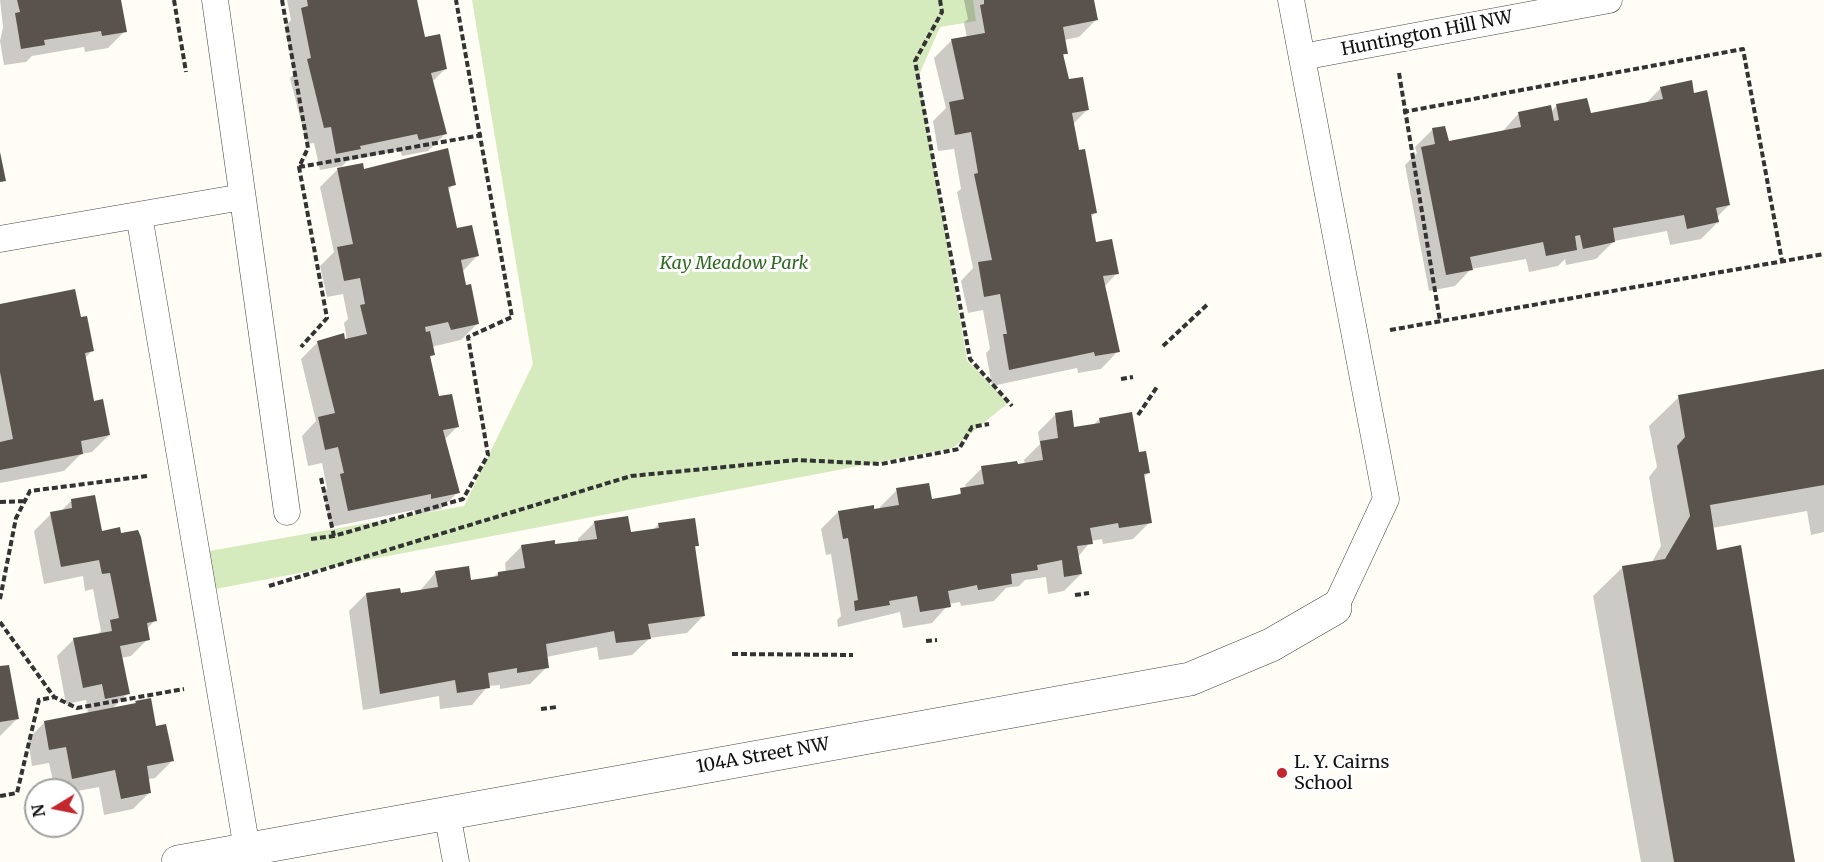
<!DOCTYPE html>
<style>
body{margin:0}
#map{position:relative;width:1824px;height:862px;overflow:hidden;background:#fffdf5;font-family:Merriweather,serif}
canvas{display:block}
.north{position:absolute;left:24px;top:778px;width:60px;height:60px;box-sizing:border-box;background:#fff;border:2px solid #a0a0a0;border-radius:50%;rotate:260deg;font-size:16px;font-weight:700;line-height:24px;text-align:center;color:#111}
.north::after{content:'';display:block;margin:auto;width:21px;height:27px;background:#c4262e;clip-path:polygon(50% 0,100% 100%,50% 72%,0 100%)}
</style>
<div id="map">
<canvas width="1824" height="862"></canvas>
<div class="north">N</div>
</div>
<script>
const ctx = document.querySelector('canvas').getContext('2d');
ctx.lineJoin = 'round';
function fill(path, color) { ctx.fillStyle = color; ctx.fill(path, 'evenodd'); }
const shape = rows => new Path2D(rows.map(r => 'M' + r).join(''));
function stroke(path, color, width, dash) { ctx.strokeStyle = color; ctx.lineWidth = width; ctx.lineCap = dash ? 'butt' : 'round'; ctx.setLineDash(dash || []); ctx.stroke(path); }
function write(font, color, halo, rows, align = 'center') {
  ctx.font = font + ' Merriweather,serif'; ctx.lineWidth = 6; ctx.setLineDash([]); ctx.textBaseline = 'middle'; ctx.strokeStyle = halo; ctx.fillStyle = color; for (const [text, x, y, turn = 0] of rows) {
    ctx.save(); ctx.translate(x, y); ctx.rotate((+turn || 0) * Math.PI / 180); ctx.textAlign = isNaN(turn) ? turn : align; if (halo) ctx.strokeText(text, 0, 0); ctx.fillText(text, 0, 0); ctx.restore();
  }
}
fill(shape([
 [472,0,973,0,976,21,940,27,919,75,967,360,1008,403,953,448,205,591,198,553,464,506,533,364]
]), '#d5ebbd');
fill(shape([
 [0,0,119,0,125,31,108,48,85,52,84,47,32,56,26,62,4,65,0,41,3,27],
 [287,0,418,0,416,2,424,39,445,69,432,82,445,134,428,151,402,156,400,150,347,161,339,169,454,184,447,191,455,230,477,256,462,272,478,323,461,340,431,347,433,355,429,358,438,398,457,427,444,440,458,492,441,509,415,515,414,510,331,527,323,492,327,489,322,463,308,466,302,436,316,421,301,359,318,342,347,340,344,323,348,319,343,294,327,297,320,266,334,252,320,187,341,166,320,170,314,143,307,144,290,78,294,74,285,26,291,20],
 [964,0,1091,0,1096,20,1079,37,1064,40,1066,53,1062,57,1067,81,1088,109,1073,124,1095,213,1090,218,1095,243,1117,273,1104,287,1118,351,1101,369,1078,373,1077,368,992,386,986,353,990,349,983,310,968,313,961,281,973,268,957,192,961,189,954,149,938,151,933,121,946,108,934,58,951,41,967,38,964,23,968,19],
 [1661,88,1729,205,1717,217,1718,222,1701,239,1670,245,1667,231,1614,241,1596,259,1566,265,1565,259,1558,266,1529,272,1526,259,1471,269,1455,286,1429,291,1405,165,1417,153,1415,147,1432,130,1447,143,1502,132,1519,113,1551,112,1557,105,1590,115,1645,104],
 [0,305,79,318,92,351,84,359,93,403,109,435,92,452,81,454,64,471,0,483],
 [1824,371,1824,532,1811,535,1807,511,1712,528,1794,862,1641,862,1593,596,1623,567,1652,562,1661,546,1649,477,1657,467,1649,426,1679,397],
 [1055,415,1073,429,1093,425,1100,419,1138,454,1149,472,1143,478,1150,522,1133,539,1103,544,1102,539,1091,541,1078,557,1081,574,1064,591,1048,594,1046,577,1025,580,1019,586,1006,588,994,601,961,606,960,602,949,604,932,623,903,628,900,612,838,627,837,620,841,616,831,554,826,555,821,529,838,512,881,510,880,507,897,490,930,500,954,497,966,489,965,485,982,468,1025,465,1024,460,1040,444,1038,432],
 [71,501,100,532,155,620,147,629,148,639,131,656,121,658,128,693,112,709,133,705,136,702,155,728,172,761,155,778,148,779,150,792,133,809,104,815,99,787,72,792,55,790,49,763,32,766,28,739,45,722,88,714,86,700,66,704,57,656,74,639,97,635,101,631,93,589,85,591,83,576,44,584,34,531,51,514,60,512],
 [595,522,629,533,653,530,659,524,698,545,694,549,704,615,687,633,650,638,632,655,599,660,597,647,546,657,547,667,530,684,500,689,500,685,488,686,472,705,440,709,439,696,363,710,349,611,366,594,419,592,436,572,469,582,493,578,498,573,506,572,505,563,522,546,578,543,578,539],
 [0,668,17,719,0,736]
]), '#0003');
fill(shape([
 [17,0,121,0,127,32,102,36,101,31,44,40,45,45,21,49,15,13,20,12],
 [307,0,417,0,425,37,440,34,447,69,431,73,447,134,419,140,417,134,360,146,361,149,336,154,331,127,324,128,307,59,311,58,301,8,308,6],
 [984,0,1094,0,1098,20,1063,27,1068,54,1063,54,1069,79,1083,77,1089,110,1072,113,1079,150,1085,149,1097,213,1091,214,1096,242,1112,239,1119,274,1103,276,1120,352,1095,356,1094,352,1009,370,1003,334,1007,334,1000,294,984,297,978,262,992,260,974,174,978,173,971,132,955,135,949,102,964,99,951,39,985,33,980,5,984,4],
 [1692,80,1694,93,1707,90,1730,205,1716,208,1719,222,1687,229,1684,215,1613,228,1615,242,1583,249,1580,235,1575,236,1577,250,1546,256,1543,242,1470,257,1473,270,1446,275,1421,147,1435,144,1432,128,1445,126,1449,141,1521,127,1518,112,1551,105,1554,121,1559,120,1556,104,1587,98,1591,113,1663,99,1660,87],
 [448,148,456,185,448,187,457,228,472,225,479,256,461,260,466,285,471,284,479,324,451,330,448,322,425,327,426,332,430,331,435,355,430,356,439,396,452,394,459,427,443,430,460,493,431,499,431,494,348,511,340,474,344,473,338,447,325,450,318,417,335,413,317,341,344,333,345,339,367,334,360,305,365,304,360,278,344,281,337,247,353,244,337,168,363,163,364,169],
 [0,152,6,181,0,182],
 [75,289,81,317,87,316,94,351,85,353,94,401,103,399,110,435,81,441,83,454,0,470,0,442,13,439,0,372,0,304],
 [1824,369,1824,485,1710,505,1717,550,1741,545,1795,862,1674,862,1622,566,1665,559,1690,516,1677,446,1685,437,1678,395],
 [1072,410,1074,427,1100,423,1099,418,1132,412,1139,452,1146,451,1150,473,1144,474,1152,523,1119,528,1118,523,1090,528,1093,544,1077,546,1082,574,1064,577,1062,560,1037,565,1038,570,1011,574,1012,584,978,590,977,585,948,591,951,607,920,612,917,596,889,601,890,605,855,611,854,601,858,600,848,538,843,539,838,511,874,505,874,509,899,505,896,488,929,483,932,499,961,494,960,488,984,484,981,466,1017,461,1018,464,1043,460,1040,441,1058,438,1055,413],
 [95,495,102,531,120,527,121,533,138,530,141,537,157,621,147,623,150,640,120,646,130,694,105,699,102,684,83,688,73,638,112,631,110,620,119,618,110,573,102,574,99,560,61,567,50,512,72,508,71,499],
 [628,516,631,532,659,528,658,523,695,518,699,546,695,546,705,616,648,624,651,639,616,643,614,631,546,644,549,668,517,673,517,668,488,673,490,688,457,693,455,680,380,694,366,593,400,588,401,593,438,587,435,571,469,566,471,580,498,576,498,572,525,568,521,545,555,540,555,544,597,539,594,521],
 [9,665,19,719,0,722,0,666],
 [151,698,156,726,166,724,174,761,147,766,151,793,121,799,115,770,72,779,66,747,49,750,44,721,136,703,135,701]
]), '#5a524d');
const service = shape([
 [215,0,287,512],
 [1291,0,1386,499,1335,608],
 [1302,57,1609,0],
 [139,215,247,849],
 [0,239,242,197],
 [447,813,456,862]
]);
const minor = shape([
 [178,862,1190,679,1271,645,1335,608]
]);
stroke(service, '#444', 27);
stroke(minor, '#444', 34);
stroke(shape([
 [174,0,186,72],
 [282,0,308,148,299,167,327,318,301,347],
 [940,0,942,12,915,61,970,359,1012,406],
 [1399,73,1440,321],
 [1403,112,1743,49,1782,261],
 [299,167,482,135],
 [1390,330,1824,254],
 [1163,346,1209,303],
 [1121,379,1133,377],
 [1138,415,1157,387],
 [321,478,334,536],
 [0,502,25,501],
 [311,539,334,536,463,499,488,455,468,337,512,317,456,0],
 [269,586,631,476,797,460,881,464,959,449,972,427,989,424],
 [1075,595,1089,593],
 [0,599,16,518,30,491,147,476],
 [0,622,54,697],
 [926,641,937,640],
 [732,654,853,655],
 [541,709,557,707],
 [0,796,17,793,39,700,54,697,77,708,184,689]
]), '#333', 4, [6, 3]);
stroke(service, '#fff', 26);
stroke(minor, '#fff', 33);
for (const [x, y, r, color] of [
 [1282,773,6,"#c4262e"]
]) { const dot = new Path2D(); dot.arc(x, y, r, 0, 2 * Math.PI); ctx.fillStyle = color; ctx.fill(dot); stroke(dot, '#fff', 2); }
write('18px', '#111', '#fff', [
 ["Huntington Hill NW",1427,34,-11],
 ["104A Street NW",763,756,-10]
]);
write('italic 18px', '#2f6b1f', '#fff', [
 ["Kay Meadow Park",734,264]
]);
write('18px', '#111', '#fff', [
 ["L. Y. Cairns",1294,763],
 ["School",1294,784]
], 'left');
</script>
